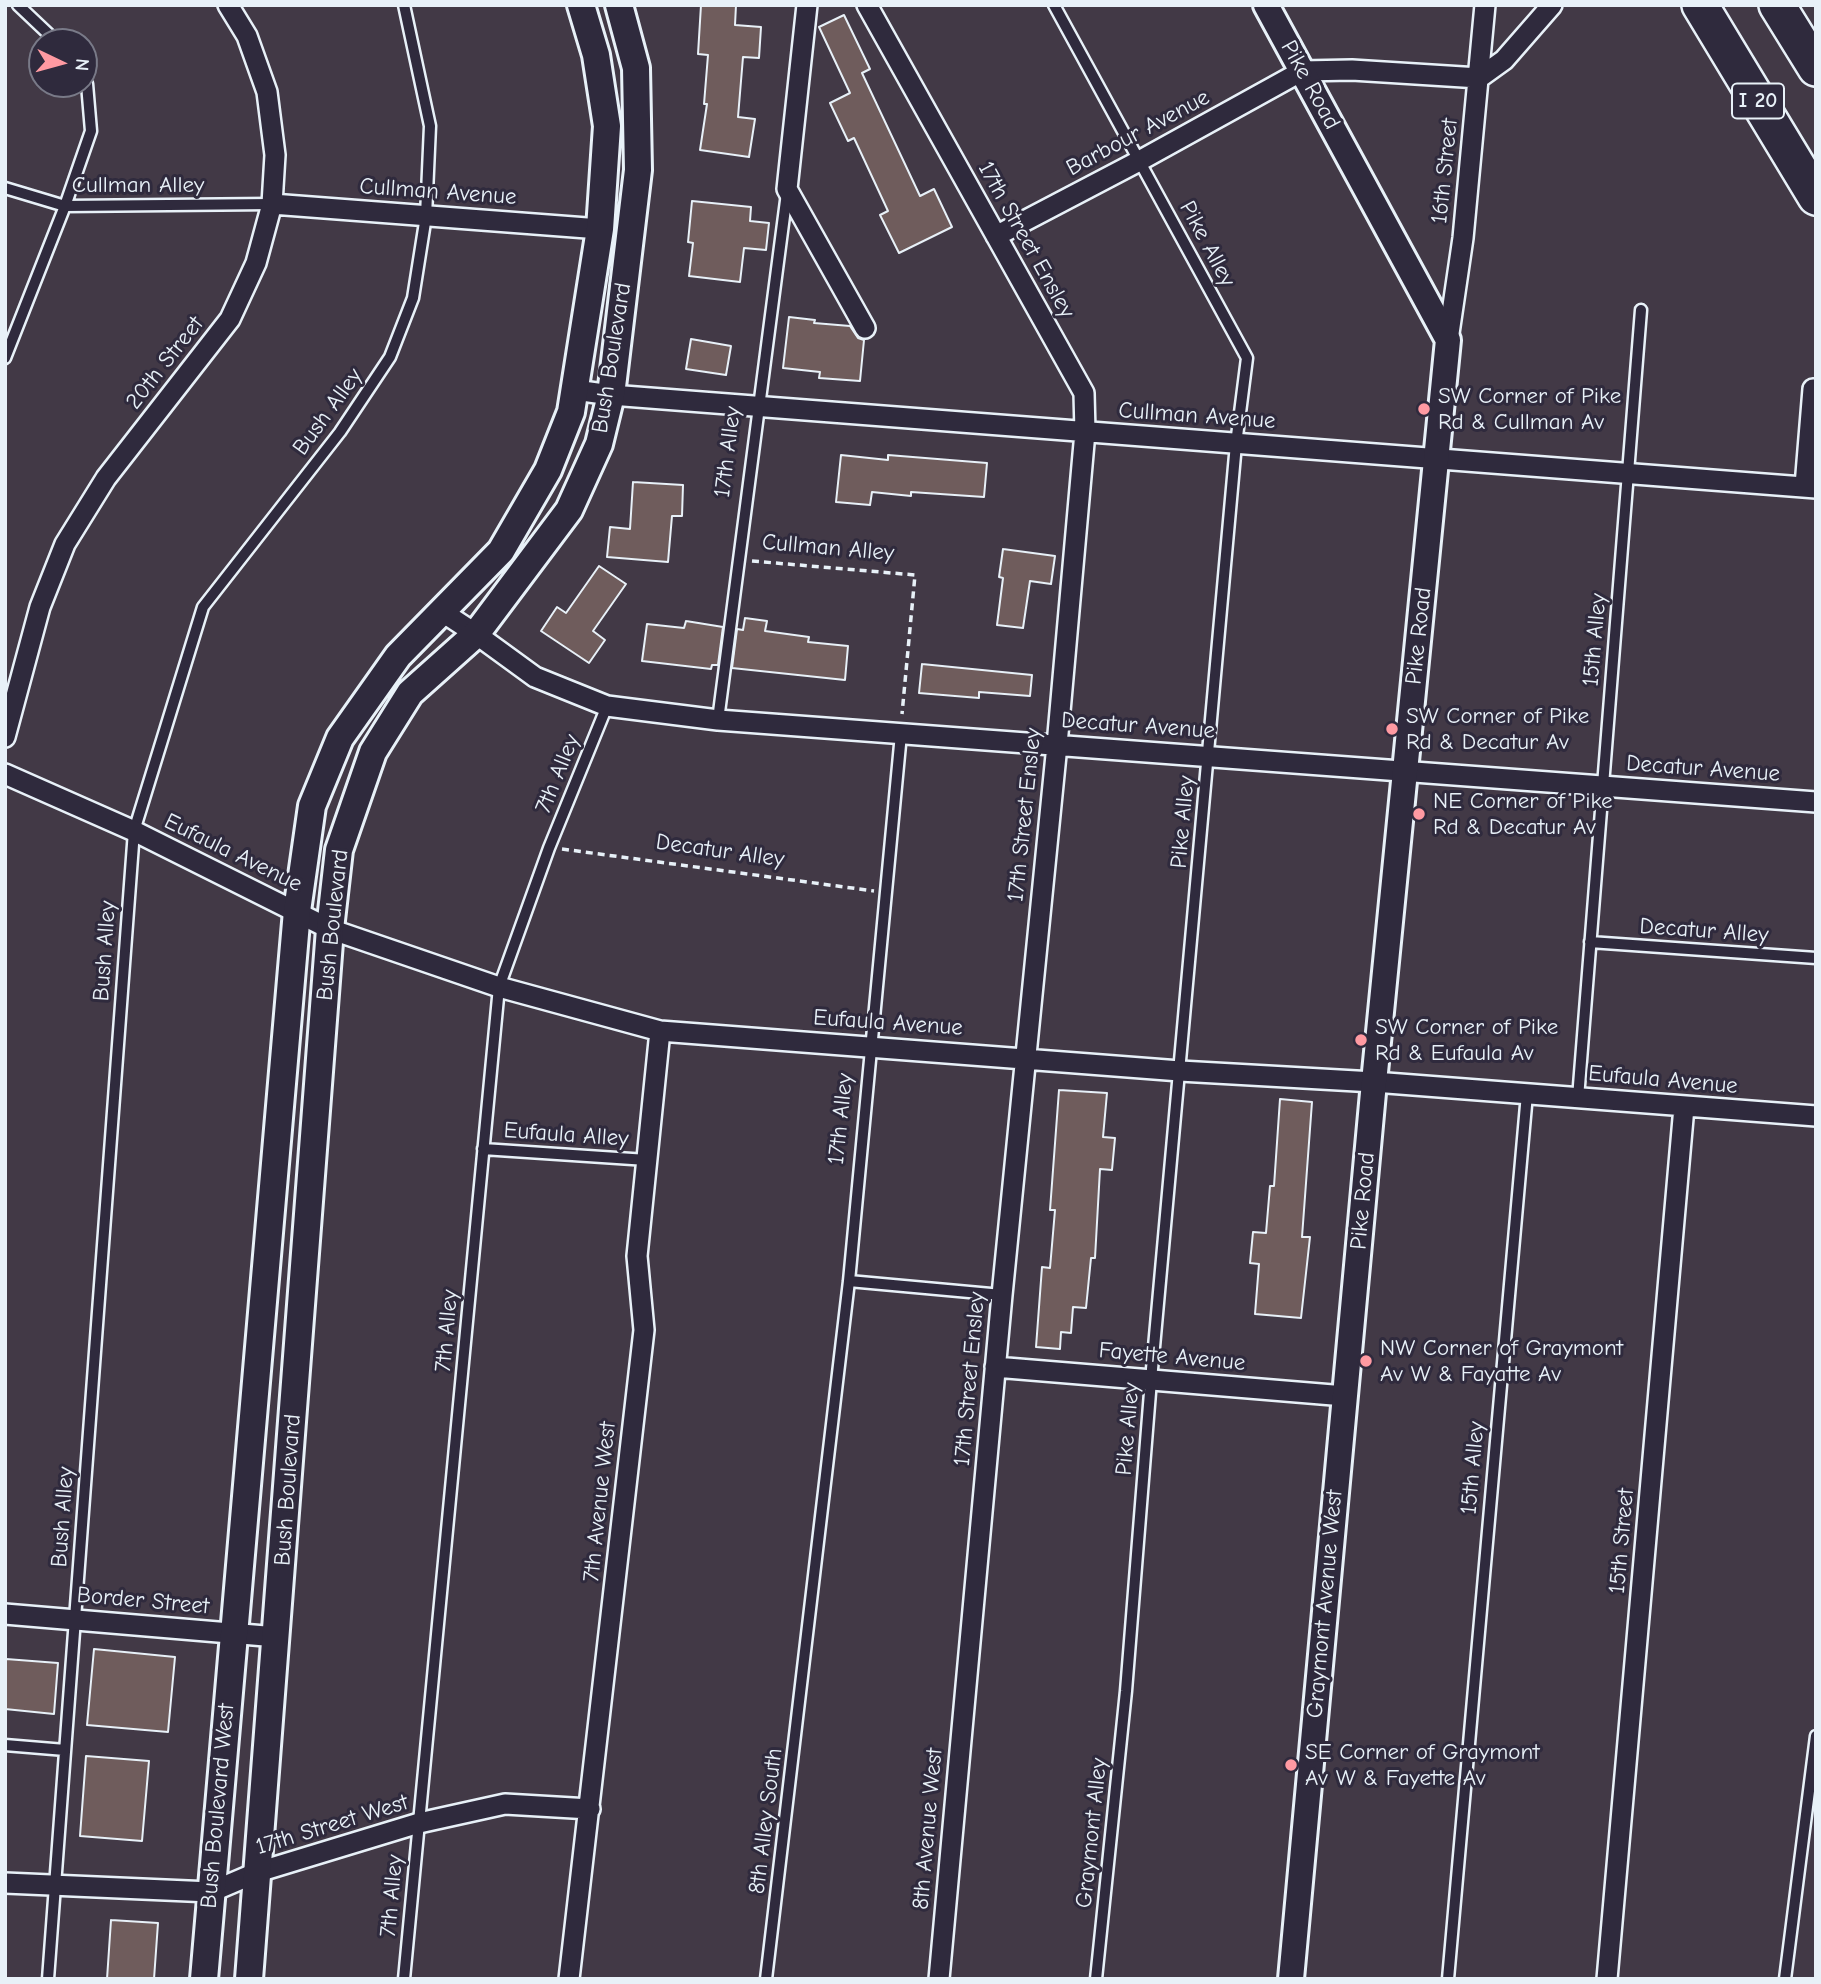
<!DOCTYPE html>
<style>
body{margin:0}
#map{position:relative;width:1821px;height:1984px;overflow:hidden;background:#423946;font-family:"Comic Neue",sans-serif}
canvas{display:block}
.frame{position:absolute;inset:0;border:7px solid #e8f1f8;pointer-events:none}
.north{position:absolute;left:28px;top:28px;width:70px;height:70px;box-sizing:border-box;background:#2f2a3d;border:2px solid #797a88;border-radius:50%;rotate:95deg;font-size:19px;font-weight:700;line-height:28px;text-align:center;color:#e8f1f8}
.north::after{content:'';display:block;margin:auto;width:24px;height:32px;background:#ff9aa2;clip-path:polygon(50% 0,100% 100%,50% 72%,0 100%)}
</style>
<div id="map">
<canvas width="1821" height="1984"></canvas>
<div class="frame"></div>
<div class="north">N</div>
</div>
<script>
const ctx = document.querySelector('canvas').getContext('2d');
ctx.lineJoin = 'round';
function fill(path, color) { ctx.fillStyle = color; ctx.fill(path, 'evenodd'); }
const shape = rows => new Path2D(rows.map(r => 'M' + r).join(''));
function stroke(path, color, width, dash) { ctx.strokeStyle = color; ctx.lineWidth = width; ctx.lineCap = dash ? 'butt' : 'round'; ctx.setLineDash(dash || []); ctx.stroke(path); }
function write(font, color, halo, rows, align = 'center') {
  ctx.font = font + ' "Comic Neue",sans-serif'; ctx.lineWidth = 6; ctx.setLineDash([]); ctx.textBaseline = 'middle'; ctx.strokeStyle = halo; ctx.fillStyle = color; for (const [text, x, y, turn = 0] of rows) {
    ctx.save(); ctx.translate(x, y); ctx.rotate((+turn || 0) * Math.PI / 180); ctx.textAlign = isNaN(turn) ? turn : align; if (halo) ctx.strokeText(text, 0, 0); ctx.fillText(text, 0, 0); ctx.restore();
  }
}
const building = shape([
 [701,5,736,5,735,25,761,27,759,58,743,57,738,117,755,119,749,157,700,150,707,104,704,104,708,55,698,54,701,5],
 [844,15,870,69,862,73,920,196,934,189,952,227,899,253,880,215,888,211,854,138,848,141,830,103,850,93,819,27,844,15],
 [692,201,751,207,750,221,769,223,766,250,744,248,740,282,689,276,693,243,688,242,692,201],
 [789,317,815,320,814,323,850,326,858,338,864,340,860,381,819,378,820,372,783,368,789,317],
 [691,339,731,346,726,375,686,369,691,339],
 [841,455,888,460,888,455,987,463,984,497,911,492,911,496,872,492,870,505,836,502,841,455],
 [633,482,683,485,682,516,672,516,668,562,607,557,610,527,630,529,633,482],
 [1003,549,1055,556,1051,584,1030,581,1023,628,997,625,1003,578,999,577,1003,549],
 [599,566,626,584,593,631,605,640,589,663,541,631,557,607,566,613,599,566],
 [745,618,767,621,765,631,809,637,808,642,848,646,845,680,732,668,737,629,743,630,745,618],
 [686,621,723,627,718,665,712,665,711,669,642,661,647,624,684,628,686,621],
 [922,664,1032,675,1030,696,979,692,979,698,919,693,922,664],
 [1059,1090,1107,1093,1103,1137,1115,1138,1112,1170,1100,1169,1095,1258,1091,1258,1086,1308,1073,1307,1071,1333,1061,1332,1060,1349,1036,1347,1042,1267,1050,1268,1055,1210,1050,1210,1059,1090],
 [1280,1099,1312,1102,1302,1237,1310,1237,1301,1318,1255,1314,1259,1264,1250,1263,1253,1232,1266,1233,1270,1186,1274,1186,1280,1099],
 [94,1649,175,1657,168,1732,87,1725,94,1649],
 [6,1659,58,1663,54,1714,5,1709,6,1659],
 [86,1756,149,1761,142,1841,80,1836,86,1756],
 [111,1920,158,1923,154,1979,107,1979,111,1920]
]);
fill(building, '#6f5c5c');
stroke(building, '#e8f1f8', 2);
const service = shape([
 [18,5,57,42],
 [1054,5,1247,358,1236,444,1151,1380,1126,1691,1096,1979],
 [5,188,65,206,272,204],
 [5,358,65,206,91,131,87,84,84,80],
 [718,720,787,193],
 [1590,942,1816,958],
 [1578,1098,1641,310],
 [483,1149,647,1160],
 [849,1281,1002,1295],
 [5,1745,65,1750],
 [48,1979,134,831,203,607,340,432,390,357,413,298,426,216,430,126,404,5],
 [404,1979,499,987,549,848,607,706],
 [766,1979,849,1281,901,734],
 [1448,1979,1527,1094],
 [1785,1979,1816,1736]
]);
const minor = shape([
 [807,5,787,189,865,328],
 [867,5,1084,393,1085,432,1057,745,1002,1295,939,1979],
 [272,204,600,229],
 [996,236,1141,160,1302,71,1352,70,1479,78,1504,60,1552,5],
 [1448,340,1463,238,1485,5],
 [575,390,611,395,1816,488],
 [1805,486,1813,389],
 [441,611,476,634,535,677,607,706,718,720,1816,802],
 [5,737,40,607,65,544,106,478,230,319,256,263,272,204,275,155,267,92,247,36,228,5],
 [5,774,134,831,330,929,499,987,660,1031,1180,1071,1374,1082,1816,1116],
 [995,1367,1345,1396],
 [5,1614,277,1637],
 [5,1883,211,1892,258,1872,419,1823,505,1804,590,1809],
 [569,1979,644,1330,637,1256,660,1031],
 [1607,1979,1684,1107]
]);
const tertiary = shape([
 [1266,5,1448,340,1374,1082,1291,1979]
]);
const secondary = shape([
 [204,1979,297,911,312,806,340,738,398,656,501,551,548,470,571,412,600,229,607,126,596,55,581,5],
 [249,1979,330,929,339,850,373,752,410,693,476,634,569,510,599,444,611,395,638,170,636,68,619,5]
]);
const motorway = shape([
 [1700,5,1816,197],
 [1777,5,1816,68]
]);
stroke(service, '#e8f1f8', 15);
stroke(minor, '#e8f1f8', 24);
stroke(tertiary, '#e8f1f8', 30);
stroke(secondary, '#e8f1f8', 32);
stroke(motorway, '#e8f1f8', 40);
stroke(shape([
 [752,561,915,575,902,714],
 [562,849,874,891]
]), '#e8f1f8', 3.5, [7, 5]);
stroke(service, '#2f2a3d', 10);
stroke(minor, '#2f2a3d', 19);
stroke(tertiary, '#2f2a3d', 24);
stroke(secondary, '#2f2a3d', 26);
stroke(motorway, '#2f2a3d', 35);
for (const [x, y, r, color] of [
 [1424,409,7,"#ff9aa2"],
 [1392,729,7,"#ff9aa2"],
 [1419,814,7,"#ff9aa2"],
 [1361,1040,7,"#ff9aa2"],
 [1366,1361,7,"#ff9aa2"],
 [1291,1765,7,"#ff9aa2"]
]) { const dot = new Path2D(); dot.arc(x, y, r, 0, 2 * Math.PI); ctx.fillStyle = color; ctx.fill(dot); stroke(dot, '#2f2a3d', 2.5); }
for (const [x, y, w] of [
 [1758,101,52]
]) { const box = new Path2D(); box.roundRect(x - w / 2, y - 17.5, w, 35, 5); ctx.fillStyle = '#2f2a3d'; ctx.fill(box); stroke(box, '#e8f1f8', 2); }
write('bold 21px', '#e8f1f8', null, [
 ["I 20",1758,101]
]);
write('23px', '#e8f1f8', '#2f2a3d', [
 ["Pike Road",1310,85,61],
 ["Barbour Avenue",1138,133,-28],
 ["16th Street",1445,171,-84],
 ["Cullman Alley",138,185],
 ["Cullman Avenue",438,192,4],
 ["17th Street Ensley",1026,240,61],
 ["Pike Alley",1207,244,62],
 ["Bush Boulevard",612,358,-81],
 ["20th Street",165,363,-52],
 ["Bush Alley",328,412,-54],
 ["Cullman Avenue",1197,416,4],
 ["17th Alley",728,452,-83],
 ["Cullman Alley",828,548,5],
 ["Pike Road",1419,636,-84],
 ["15th Alley",1595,640,-85],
 ["Decatur Avenue",1138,726,4],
 ["Decatur Avenue",1703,769,4],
 ["7th Alley",558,774,-68],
 ["17th Street Ensley",1025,815,-84],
 ["Pike Alley",1183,822,-85],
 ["Decatur Alley",720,851,8],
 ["Eufaula Avenue",233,853,26],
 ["Bush Boulevard",333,925,-84],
 ["Decatur Alley",1704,931,4],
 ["Bush Alley",105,951,-86],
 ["Eufaula Avenue",888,1023,4],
 ["Eufaula Avenue",1663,1080,5],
 ["17th Alley",841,1119,-84],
 ["Eufaula Alley",566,1135,4],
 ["Pike Road",1363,1201,-85],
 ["7th Alley",447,1331,-85],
 ["Fayette Avenue",1172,1357,5],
 ["17th Street Ensley",970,1379,-85],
 ["Pike Alley",1128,1429,-85],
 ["15th Alley",1473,1468,-85],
 ["Bush Boulevard",288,1490,-86],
 ["7th Avenue West",600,1502,-84],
 ["Bush Alley",63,1517,-86],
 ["15th Street",1622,1541,-85],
 ["Border Street",143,1601,5],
 ["Graymont Avenue West",1325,1604,-85],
 ["Bush Boulevard West",218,1806,-85],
 ["8th Alley South",766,1821,-83],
 ["17th Street West",332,1825,-17],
 ["8th Avenue West",928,1829,-85],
 ["Graymont Alley",1092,1833,-84],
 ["7th Alley",392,1896,-85]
]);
write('23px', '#e8f1f8', '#2f2a3d', [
 ["SW Corner of Pike",1438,396],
 ["Rd & Cullman Av",1438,422],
 ["SW Corner of Pike",1406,716],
 ["Rd & Decatur Av",1406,742],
 ["NE Corner of Pike",1433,801],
 ["Rd & Decatur Av",1433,827],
 ["SW Corner of Pike",1375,1027],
 ["Rd & Eufaula Av",1375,1053],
 ["NW Corner of Graymont",1380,1348],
 ["Av W & Fayatte Av",1380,1374],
 ["SE Corner of Graymont",1305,1752],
 ["Av W & Fayette Av",1305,1778]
], 'left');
</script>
